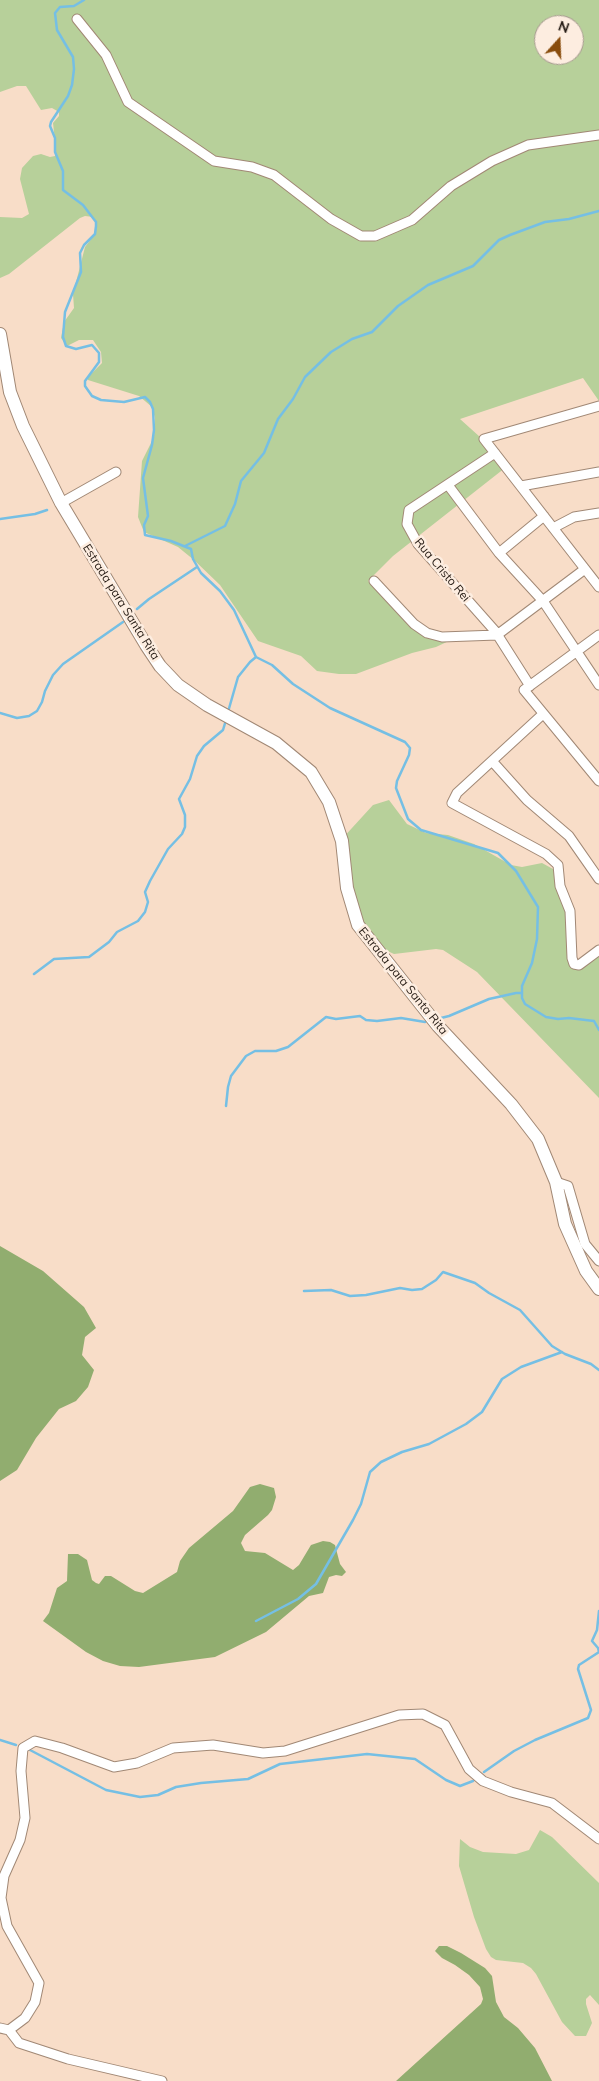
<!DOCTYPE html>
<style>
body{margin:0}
#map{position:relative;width:599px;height:2081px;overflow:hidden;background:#f8ddc8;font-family:Mulish,sans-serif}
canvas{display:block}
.north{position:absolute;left:534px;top:15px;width:50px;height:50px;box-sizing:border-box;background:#fdede0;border:1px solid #a6998e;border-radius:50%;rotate:20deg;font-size:14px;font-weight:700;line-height:20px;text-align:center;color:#241a13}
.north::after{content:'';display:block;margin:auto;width:18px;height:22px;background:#894c0c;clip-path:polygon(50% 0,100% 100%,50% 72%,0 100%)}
</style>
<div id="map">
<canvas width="599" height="2081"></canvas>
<div class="north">N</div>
</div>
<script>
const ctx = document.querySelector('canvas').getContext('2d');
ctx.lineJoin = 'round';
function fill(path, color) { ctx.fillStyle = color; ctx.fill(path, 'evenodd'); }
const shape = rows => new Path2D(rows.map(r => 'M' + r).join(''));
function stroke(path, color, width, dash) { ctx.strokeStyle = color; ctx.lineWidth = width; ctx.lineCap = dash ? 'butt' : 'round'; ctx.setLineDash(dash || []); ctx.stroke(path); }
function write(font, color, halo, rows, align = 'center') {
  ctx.font = font + ' Mulish,sans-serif'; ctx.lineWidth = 5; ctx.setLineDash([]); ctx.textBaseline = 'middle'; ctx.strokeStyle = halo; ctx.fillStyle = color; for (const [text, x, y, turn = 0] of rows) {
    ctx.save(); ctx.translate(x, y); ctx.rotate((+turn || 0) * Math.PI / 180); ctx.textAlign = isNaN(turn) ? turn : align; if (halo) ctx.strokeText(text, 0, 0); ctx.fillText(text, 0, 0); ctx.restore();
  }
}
fill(shape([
 [0,0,599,0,599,401,583,378,460,419,510,464,393,556,368,581,424,627,453,635,453,639,436,647,412,653,356,674,339,674,317,671,301,656,258,641,220,585,194,560,178,547,144,532,138,517,142,461,154,437,155,418,152,407,139,396,88,380,88,377,102,363,101,352,93,340,79,340,67,346,61,338,64,322,74,308,73,294,85,247,95,234,96,221,93,217,85,216,80,218,9,274,0,278,0,217,22,218,29,214,20,179,22,168,33,156,41,154,50,157,55,156,56,150,53,123,59,116,59,112,52,108,41,110,26,86,17,86,0,92],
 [544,25,574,25,574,55,544,55],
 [389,800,407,824,426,833,448,835,474,844,511,865,522,867,542,863,553,869,559,881,569,916,572,964,599,954,599,1098,477,972,443,950,436,949,394,954,381,948,361,923,341,840,373,805],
 [540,1830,552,1837,599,1883,599,2005,590,1995,586,1999,586,2004,592,2023,586,2036,575,2036,562,2022,536,1974,531,1968,523,1963,496,1960,491,1957,486,1949,474,1917,459,1866,460,1839,470,1847,483,1852,516,1854,529,1850]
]), '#b7d09a');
fill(shape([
 [0,1246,43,1271,84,1307,96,1328,85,1337,82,1355,94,1370,88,1387,76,1401,59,1409,36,1438,17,1470,0,1481],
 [260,1484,274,1488,276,1497,272,1510,268,1515,245,1535,241,1543,245,1551,265,1553,293,1570,299,1565,311,1545,323,1541,330,1542,335,1545,340,1564,346,1572,342,1576,336,1575,329,1577,323,1593,309,1596,266,1632,215,1657,139,1667,120,1666,103,1661,86,1652,43,1621,49,1613,57,1588,67,1581,68,1554,78,1554,87,1560,92,1580,96,1583,99,1584,105,1576,111,1576,135,1591,143,1593,177,1572,180,1561,189,1548,233,1511,250,1487],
 [439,1946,447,1946,461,1953,485,1968,492,1976,496,2002,504,2017,518,2028,535,2048,552,2081,396,2081,481,2004,483,1999,480,1987,469,1975,455,1965,442,1958,435,1951]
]), '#91ad6f');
stroke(shape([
 [84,0,74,6,60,7,55,13,57,30,73,57,74,69,72,85,68,96,51,122,50,126,55,138,55,152,63,171,63,190,83,205,96,222,96,226,95,234,84,245,80,253,81,272,65,312,63,337,66,346,76,349,92,345,99,353,99,362,85,381,85,386,92,396,101,400,124,402,145,397,150,402,153,409,154,430,152,445,143,478,148,516,144,525,145,535,171,541,191,549,193,559,201,573,220,591,234,610,256,657,272,665,293,684,330,708,405,742,410,748,409,755,397,781,396,788,408,819,421,830,498,853,516,871,538,907,537,939,532,963,522,986,522,998,525,1004,546,1017,558,1019,569,1018,594,1021,599,1030],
 [0,519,35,514,47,510],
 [185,546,225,526,235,504,241,481,264,453,278,419,293,399,305,377,331,352,352,339,372,332,398,306,428,285,473,266,499,240,510,235,545,222,569,219,599,211],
 [137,609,149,599,197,567],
 [228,712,238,677,250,662,256,657],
 [0,713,17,718,29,716,37,711,42,702,45,691,53,675,63,664,123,622],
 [34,974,54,959,89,957,109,942,117,932,138,921,145,912,148,902,145,892,150,881,168,849,182,834,185,827,185,815,179,799,190,779,197,756,204,746,223,730,226,720],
 [441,1018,449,1016,489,999,516,993,522,993],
 [226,1106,228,1087,231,1076,246,1056,255,1051,276,1051,288,1047,326,1017,336,1019,360,1016,366,1020,377,1021,401,1018,425,1022],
 [304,1291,331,1290,350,1296,366,1295,400,1288,412,1290,422,1289,436,1280,443,1272,475,1283,489,1293,520,1310,552,1346,565,1354,591,1364,599,1370],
 [256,1621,298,1599,316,1584,353,1520,361,1504,370,1472,381,1462,402,1452,429,1444,466,1424,482,1412,502,1379,521,1367,562,1352],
 [0,1740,16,1745],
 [30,1750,106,1790,140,1797,158,1795,176,1787,201,1783,248,1779,280,1764,367,1754,415,1759,446,1780,460,1786,473,1781],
 [484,1772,514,1751,535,1740,588,1718,591,1710,578,1669,579,1665,599,1652,598,1648,592,1641,597,1630,599,1611]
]), '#75bfe4', 2.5);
const minor = shape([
 [77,19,106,55,128,102,214,161,252,167,274,175,331,219,361,236,375,236,412,220,451,186,492,161,528,145,599,135],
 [599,406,484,439,599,587],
 [495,453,409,510,407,524,418,544,495,631,530,686],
 [448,485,499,553,543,601,599,685],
 [521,486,599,472],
 [61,503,116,472],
 [553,528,574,517,599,513],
 [499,553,544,516],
 [374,581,414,624,427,633,442,637,497,635,585,569],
 [599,635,524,690,599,781],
 [543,714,457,793,452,803,546,854,558,865,560,886,570,911,572,958,574,964,579,965,599,950],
 [492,761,527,800,569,836,599,879],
 [556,1182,568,1186,585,1244,599,1261],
 [0,2028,9,2030,19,2043,68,2059,162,2081],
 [9,2030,25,2018,35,2002,39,1983,7,1926,1,1898,4,1876,20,1840,25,1818,21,1771,23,1748,35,1741,62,1748,114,1767,137,1763,173,1748,213,1745,263,1753,285,1751,399,1715,423,1714,445,1725,469,1769,483,1781,511,1792,552,1803,599,1839]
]);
const secondary = shape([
 [0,334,10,392,23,426,61,503,146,645,160,666,178,685,207,705,276,743,311,772,329,802,342,841,347,888,358,925,438,1026,511,1104,538,1139,556,1182,565,1224,586,1271,599,1289]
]);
stroke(minor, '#a18875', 11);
stroke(secondary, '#a18875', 14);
stroke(minor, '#fff', 9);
stroke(secondary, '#fff', 12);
write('12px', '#241a13', '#fdede0', [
 ["Rua Cristo Rei",442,570,50],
 ["Estrada para Santa Rita",121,602,58],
 ["Estrada para Santa Rita",403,981,51]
]);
</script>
